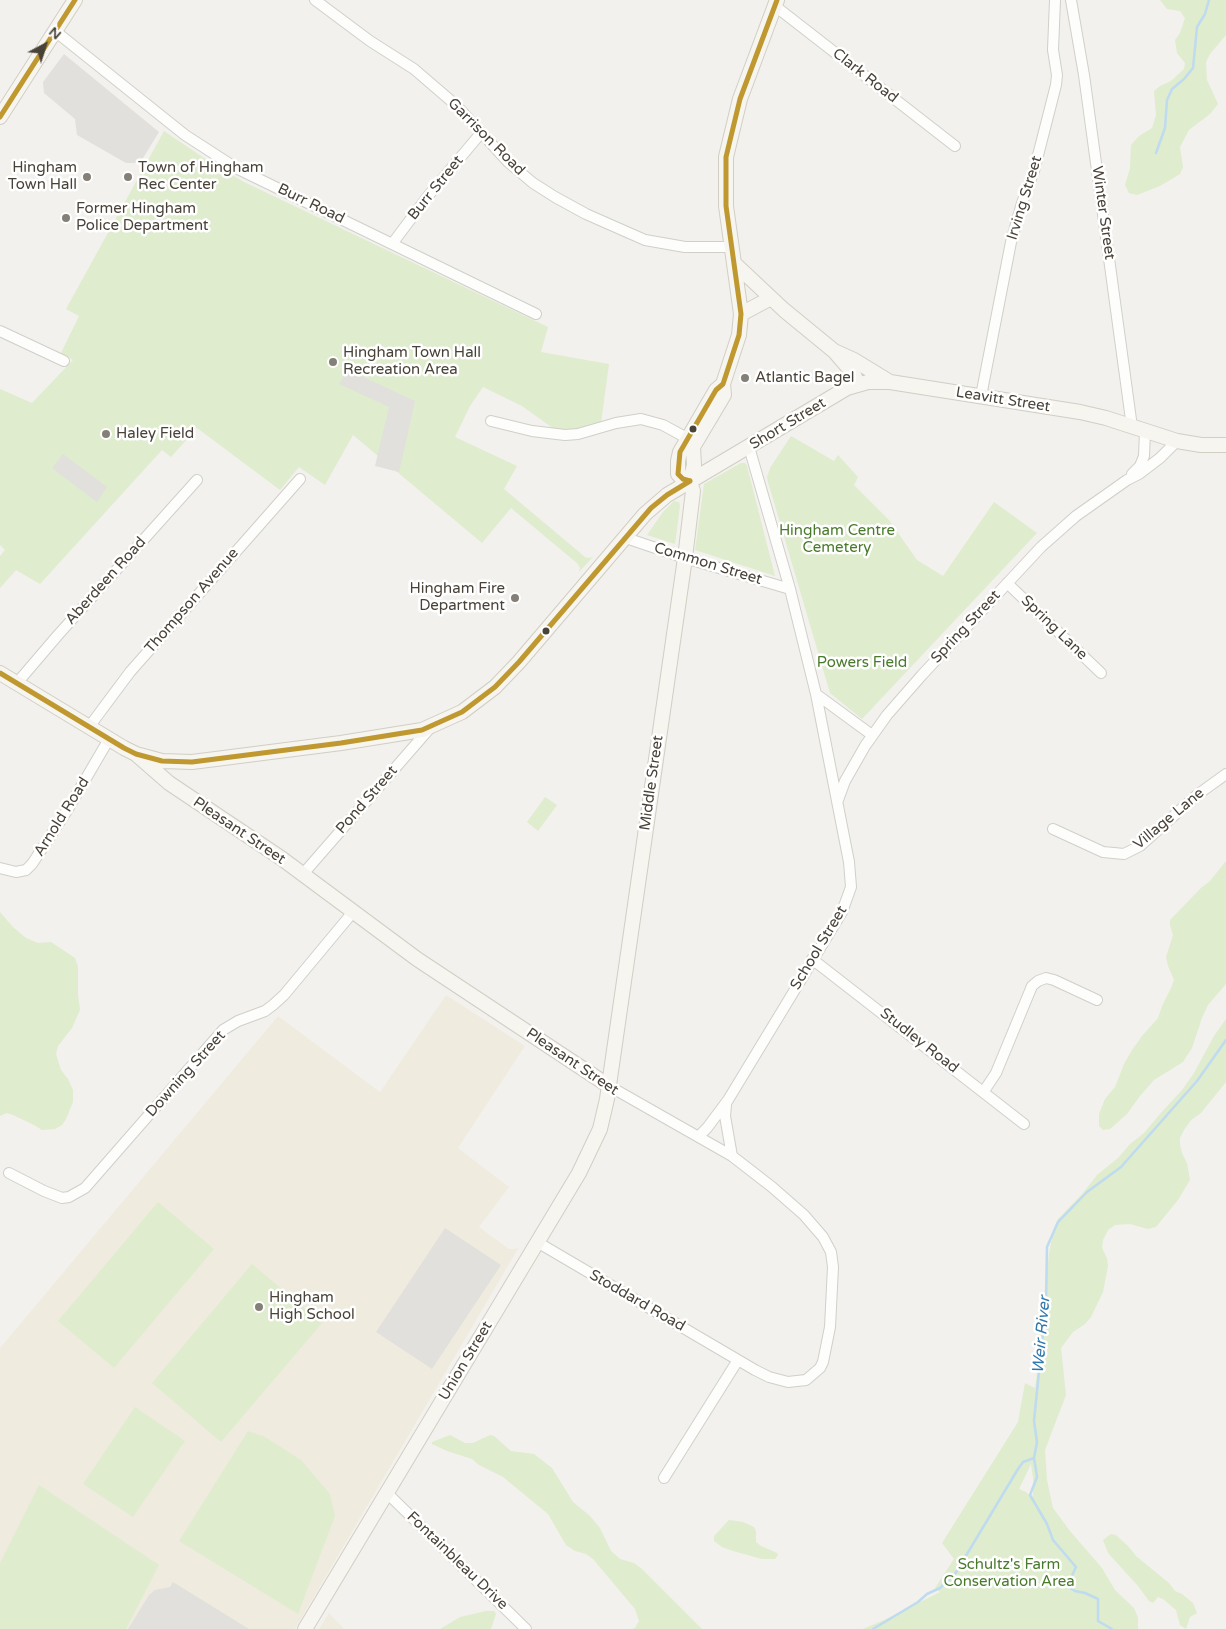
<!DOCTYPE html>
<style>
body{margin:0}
#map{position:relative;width:1226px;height:1629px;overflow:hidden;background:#f2f1ed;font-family:"Varela Round",sans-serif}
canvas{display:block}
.north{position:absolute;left:20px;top:20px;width:50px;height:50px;-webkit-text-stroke:4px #fff;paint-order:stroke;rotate:40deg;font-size:14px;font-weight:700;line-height:20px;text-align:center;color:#494238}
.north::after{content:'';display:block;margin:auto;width:18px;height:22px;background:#494238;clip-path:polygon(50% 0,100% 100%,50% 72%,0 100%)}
</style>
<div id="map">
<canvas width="1226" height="1629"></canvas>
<div class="north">N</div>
</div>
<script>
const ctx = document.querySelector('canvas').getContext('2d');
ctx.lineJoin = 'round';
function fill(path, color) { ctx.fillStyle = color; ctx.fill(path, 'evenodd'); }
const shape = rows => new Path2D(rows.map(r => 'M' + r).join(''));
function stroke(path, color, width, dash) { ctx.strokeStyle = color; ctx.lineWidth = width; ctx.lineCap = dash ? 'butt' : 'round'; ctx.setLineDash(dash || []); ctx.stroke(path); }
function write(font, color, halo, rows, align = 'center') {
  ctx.font = font + ' "Varela Round",sans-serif'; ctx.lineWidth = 5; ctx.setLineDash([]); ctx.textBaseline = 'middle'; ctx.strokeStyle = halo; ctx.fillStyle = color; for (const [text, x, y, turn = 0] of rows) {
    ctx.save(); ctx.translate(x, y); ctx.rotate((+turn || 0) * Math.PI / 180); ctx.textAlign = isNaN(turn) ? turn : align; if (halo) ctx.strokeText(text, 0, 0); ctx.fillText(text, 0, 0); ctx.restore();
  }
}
fill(shape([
 [446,995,525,1046,458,1148,509,1187,479,1227,509,1249,515,1249,519,1247,295,1629,0,1629,0,1348,278,1016,380,1092],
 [329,1613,344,1629,319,1629]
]), '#efecdf');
fill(shape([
 [1160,0,1226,0,1226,35,1210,54,1206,62,1207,80,1218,104,1210,114,1189,130,1180,147,1183,167,1180,174,1160,186,1137,195,1129,193,1125,185,1130,168,1131,145,1139,136,1152,128,1156,115,1154,91,1160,86,1171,81,1184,69,1185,63,1177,53,1175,40,1180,33,1185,18,1180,11,1167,9],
 [164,131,207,160,244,182,548,327,541,352,609,364,601,423,577,430,557,431,522,406,483,387,470,406,455,437,517,466,504,489,585,557,589,558,593,557,579,572,580,568,578,564,511,508,482,543,353,435,325,485,299,467,280,490,197,428,171,457,162,450,40,584,16,570,0,588,0,556,5,550,0,545,0,389,32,403,73,360,61,353,79,316,66,309],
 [791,436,834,461,838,455,858,477,854,485,889,520,917,560,943,576,994,502,1037,533,862,719,830,693,768,482,767,477,770,468],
 [741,463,745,463,747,466,775,576,695,550,704,484],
 [674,501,679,502,680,506,675,544,647,535,663,512],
 [545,797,557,805,538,831,527,822],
 [1226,861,1226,984,1208,1005,1202,1018,1192,1048,1183,1062,1154,1080,1140,1096,1127,1114,1110,1129,1103,1130,1099,1126,1099,1114,1105,1099,1115,1087,1124,1064,1132,1050,1142,1036,1158,1018,1162,1006,1171,988,1174,980,1168,966,1166,957,1173,935,1170,925,1170,920,1201,888,1210,881],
 [0,912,13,927,26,938,38,943,51,942,75,958,78,966,78,995,80,1010,72,1028,58,1046,56,1054,61,1070,68,1079,73,1090,73,1102,66,1119,62,1125,55,1129,42,1130,34,1125,13,1115,7,1113,0,1116],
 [1226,1019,1226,1082,1201,1113,1191,1120,1184,1130,1180,1138,1180,1145,1182,1153,1187,1163,1190,1180,1178,1200,1156,1227,1148,1229,1130,1224,1115,1225,1108,1230,1103,1240,1102,1248,1107,1258,1108,1266,1103,1292,1091,1317,1085,1324,1073,1332,1061,1348,1066,1395,1045,1450,1047,1480,1053,1508,1070,1531,1102,1568,1115,1590,1134,1608,1138,1618,1138,1629,863,1629,884,1620,940,1592,935,1588,954,1559,942,1543,1018,1422,1025,1383,1035,1388,1037,1374,1035,1349,1043,1313,1049,1253,1054,1228,1058,1219,1083,1193,1097,1175,1118,1158,1130,1144,1144,1133,1159,1115,1182,1090,1194,1073,1214,1036],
 [1031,1464,1034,1486,1032,1498,1026,1492,1019,1489],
 [158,1202,214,1249,114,1368,58,1321],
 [252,1264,322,1323,221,1442,152,1383],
 [135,1407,185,1441,133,1517,83,1484],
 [248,1431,265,1437,301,1460,330,1494,335,1516,298,1614,179,1541],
 [450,1435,465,1443,473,1443,490,1435,494,1436,511,1451,534,1454,552,1468,573,1502,590,1516,600,1528,611,1551,620,1559,634,1563,642,1569,702,1629,632,1629,635,1628,639,1621,635,1609,593,1559,586,1554,575,1551,566,1545,548,1514,503,1477,479,1465,472,1459,447,1451,432,1444,432,1442],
 [39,1485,159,1565,126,1629,0,1629,0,1563],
 [729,1520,743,1522,754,1527,756,1531,756,1542,761,1546,777,1553,778,1555,775,1559,762,1559,733,1551,722,1547,714,1541,714,1536],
 [1111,1534,1116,1535,1129,1547,1136,1556,1169,1583,1175,1591,1182,1594,1193,1603,1197,1613,1190,1617,1186,1629,1180,1625,1176,1610,1163,1599,1158,1597,1153,1603,1149,1601,1138,1586,1108,1553,1103,1540],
 [486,1611,494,1611,496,1614,491,1629,440,1629,460,1617]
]), '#dfecce');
fill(shape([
 [64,54,159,132,140,163,126,163,77,135,75,119,44,93,43,82],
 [348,370,415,401,399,472,375,466,389,407,339,384],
 [63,454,107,487,97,502,52,468],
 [445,1228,501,1265,432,1369,376,1332],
 [173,1582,249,1629,128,1629,149,1595,155,1590,170,1587]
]), '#e1e0dc');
stroke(shape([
 [1156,153,1165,128,1167,100,1172,89,1184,79,1193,68,1197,27,1205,14,1209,0],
 [1034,1458,1037,1477,1030,1495,1047,1524,1053,1540,1076,1567,1067,1586,1075,1591,1085,1593,1098,1599,1098,1621,1112,1629],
 [873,1629,918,1602,927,1594,940,1588,955,1574,1018,1469,1023,1462,1034,1458,1037,1442,1034,1421,1046,1302,1047,1247,1058,1222,1087,1192,1121,1167,1197,1081,1226,1040]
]), '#bedbef', 2.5);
const street = shape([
 [315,0,370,41,414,69,457,106,508,162,533,183,555,197,586,214,645,240,685,247,731,247],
 [1071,0,1084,75,1132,427],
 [775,6,955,146],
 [55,31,185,135,236,168,536,314],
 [392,244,428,196,481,133],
 [0,331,64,361],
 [981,396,1011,242,1022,203,1034,171,1056,85,1057,75,1053,50,1055,0],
 [491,421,532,431,565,435,578,434,616,423,641,419,663,425,694,442],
 [1132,474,1140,466,1144,456,1145,431],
 [626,538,685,558,790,589],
 [1007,583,1101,673],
 [17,683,58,635,197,480],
 [816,694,872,735],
 [89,727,130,672,300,479],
 [838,800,845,781,865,746,887,715,922,675,1041,547,1076,516,1127,480,1139,474,1160,458,1177,441],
 [1053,829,1103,852,1124,854,1140,846,1197,795,1226,774],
 [0,868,16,872,26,870,32,864,68,809,109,739],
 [303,874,430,728],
 [812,959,1024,1124],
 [984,1091,996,1073,1032,986,1038,981,1046,978,1054,980,1097,1000],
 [726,1105,725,1116,732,1156],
 [699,1136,707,1128,728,1100,842,912,851,887,849,862,816,694,790,589,749,447],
 [9,1173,44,1191,62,1198,69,1197,85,1188,223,1030,238,1021,265,1011,273,1005,284,995,353,912],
 [537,1242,755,1370,769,1377,788,1382,806,1380,820,1368,823,1362,830,1327,833,1267,831,1252,823,1237,804,1215,772,1187,732,1156,609,1086],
 [664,1478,738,1360],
 [388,1494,526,1629]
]);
const secondary = shape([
 [0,117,75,0],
 [735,264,784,310,834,351,853,373,858,384],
 [741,314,771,298],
 [834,351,854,360,890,382,1080,412,1106,418,1177,441,1201,445,1226,445],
 [690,481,694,465,693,447,724,395,723,384,739,335,741,314,726,206,726,157,740,99,777,0],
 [690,481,683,479,678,474,678,461,680,452,716,390,723,384],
 [0,673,124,748,136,754,162,761,192,762,208,760,341,743,422,730,462,712,495,687,519,662,645,514,667,495,847,388,868,382,890,382],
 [138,756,169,783,281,858,417,959,609,1086],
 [305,1629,579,1173,600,1129,607,1099,685,558,693,491,690,481]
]);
stroke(street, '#d0cfca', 12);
stroke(secondary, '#d1cec4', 16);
stroke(street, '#fdfdfc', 10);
stroke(secondary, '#f7f5f0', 14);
stroke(shape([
 [0,117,75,0],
 [690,481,683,479,678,474,680,452,716,390,723,384,739,335,741,314,726,206,726,157,740,99,777,0],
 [0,673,124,748,136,754,162,761,192,762,341,743,422,730,462,712,495,687,519,662,651,508,667,495,690,481]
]), '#bf9830', 5);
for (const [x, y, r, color] of [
 [87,177,5,"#847f77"],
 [128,177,5,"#847f77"],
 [66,218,5,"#847f77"],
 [333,362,5,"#847f77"],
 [745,378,5,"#847f77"],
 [693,429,4.5,"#494238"],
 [106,434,5,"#847f77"],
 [515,598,5,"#847f77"],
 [546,631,4.5,"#494238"],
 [259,1307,5,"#847f77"]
]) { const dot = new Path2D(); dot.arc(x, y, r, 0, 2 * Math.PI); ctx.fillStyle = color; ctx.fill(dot); stroke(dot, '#fff', 2); }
write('15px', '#494238', '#fff', [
 ["Clark Road",865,76,38],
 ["Garrison Road",486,137,45],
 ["Burr Street",436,188,-51],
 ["Irving Street",1025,198,-73],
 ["Burr Road",311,204,26],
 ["Winter Street",1103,213,82],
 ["Leavitt Street",1003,400,9],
 ["Short Street",788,424,-31],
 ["Common Street",708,564,17],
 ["Aberdeen Road",106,581,-48],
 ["Thompson Avenue",192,601,-49],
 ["Spring Street",966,627,-47],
 ["Spring Lane",1054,628,44],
 ["Middle Street",652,783,-82],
 ["Pond Street",367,800,-49],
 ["Arnold Road",62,817,-58],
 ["Village Lane",1169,819,-40],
 ["Pleasant Street",239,831,34],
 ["School Street",819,948,-59],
 ["Studley Road",919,1041,38],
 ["Pleasant Street",572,1062,34],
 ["Downing Street",186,1074,-48],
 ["Stoddard Road",637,1301,30],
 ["Union Street",466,1361,-59],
 ["Fontainbleau Drive",457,1561,44]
]);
write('15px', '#494238', '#fff', [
 ["Hingham",77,168,"right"],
 ["Town Hall",77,185,"right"],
 ["Town of Hingham",138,168],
 ["Rec Center",138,185],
 ["Former Hingham",76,209],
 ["Police Department",76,226],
 ["Hingham Town Hall",343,353],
 ["Recreation Area",343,370],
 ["Atlantic Bagel",755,378],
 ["Haley Field",116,434],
 ["Hingham Fire",505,589,"right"],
 ["Department",505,606,"right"],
 ["Hingham",269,1298],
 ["High School",269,1315]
], 'left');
write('15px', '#497a2b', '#fff', [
 ["Hingham Centre",837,531],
 ["Cemetery",837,548],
 ["Powers Field",862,663],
 ["Schultz's Farm",1009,1565],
 ["Conservation Area",1009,1582]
]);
write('italic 16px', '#3077ac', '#fff', [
 ["Weir River",1042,1335,-85]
]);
</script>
